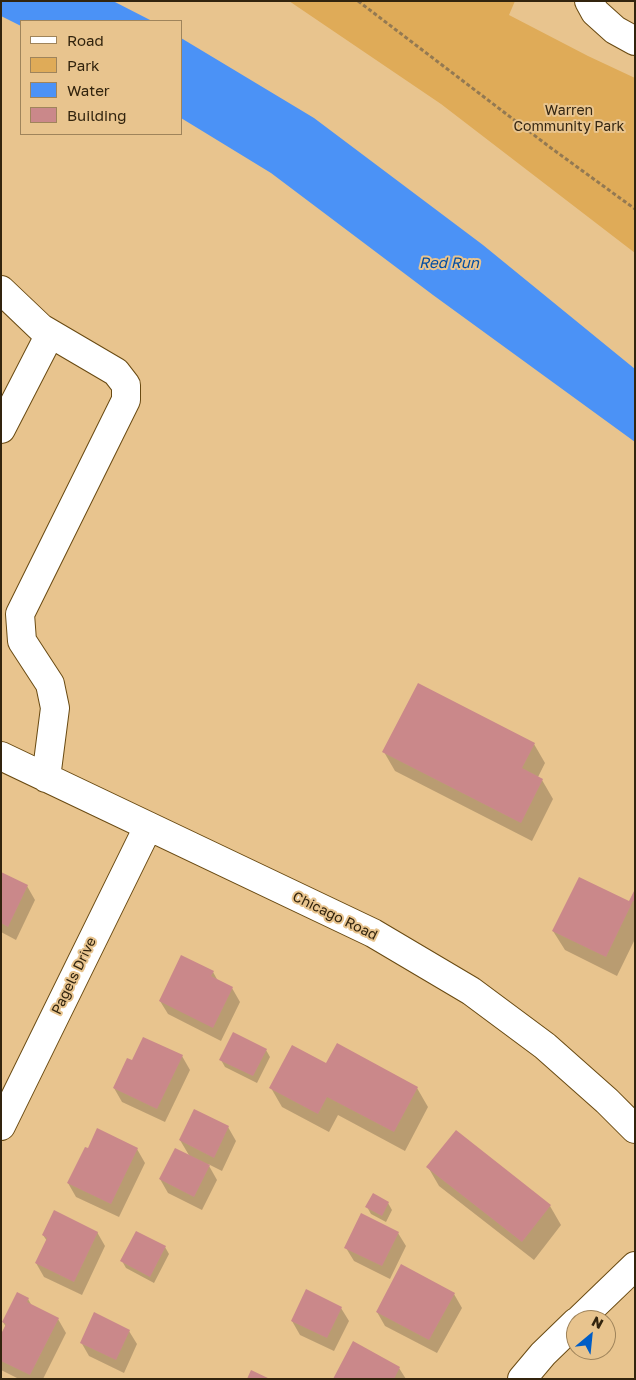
<!DOCTYPE html>
<style>
body{margin:0}
#map{position:relative;width:636px;height:1380px;overflow:hidden;background:#e8c48e;font-family:"Golos Text",sans-serif}
canvas{display:block}
.frame{position:absolute;inset:0;border:2px solid #32240e;pointer-events:none}
.legend{position:absolute;left:20px;top:20px;width:162px;height:115px;box-sizing:border-box;background:#e8c48e;border:1px solid #9f845b;margin:0;padding:6px 9px;list-style:none;font-size:15px;color:#32240e}
.legend li{display:flex;align-items:center;gap:10px;height:25px}
.legend b{width:25px;border:1px solid #9f845b}
.north{position:absolute;left:566px;top:1310px;width:50px;height:50px;box-sizing:border-box;background:#e8c48e;border:1px solid #9f845b;border-radius:50%;rotate:28deg;font-size:14px;font-weight:700;line-height:20px;text-align:center;color:#32240e}
.north::after{content:'';display:block;margin:auto;width:18px;height:22px;background:#005dc6;clip-path:polygon(50% 0,100% 100%,50% 72%,0 100%)}
</style>
<div id="map">
<canvas width="636" height="1380"></canvas>
<div class="frame"></div>
<ul class="legend">
<li><b style="height:6px;background:#fff"></b>Road</li>
<li><b style="height:14px;background:#dfab58"></b>Park</li>
<li><b style="height:14px;background:#4b92f6"></b>Water</li>
<li><b style="height:14px;background:#ca888a"></b>Building</li>
</ul>
<div class="north">N</div>
</div>
<script>
const ctx = document.querySelector('canvas').getContext('2d');
ctx.lineJoin = 'round';
function fill(path, color) { ctx.fillStyle = color; ctx.fill(path, 'evenodd'); }
const shape = rows => new Path2D(rows.map(r => 'M' + r).join(''));
function stroke(path, color, width, dash) { ctx.strokeStyle = color; ctx.lineWidth = width; ctx.lineCap = dash ? 'butt' : 'round'; ctx.setLineDash(dash || []); ctx.stroke(path); }
function write(font, color, halo, rows, align = 'center') {
  ctx.font = font + ' "Golos Text",sans-serif'; ctx.lineWidth = 4; ctx.setLineDash([]); ctx.textBaseline = 'middle'; ctx.strokeStyle = halo; ctx.fillStyle = color; for (const [text, x, y, turn = 0] of rows) {
    ctx.save(); ctx.translate(x, y); ctx.rotate((+turn || 0) * Math.PI / 180); ctx.textAlign = isNaN(turn) ? turn : align; if (halo) ctx.strokeText(text, 0, 0); ctx.fillText(text, 0, 0); ctx.restore();
  }
}
fill(shape([
 [289,1,515,1,509,15,588,56,635,78,635,253,441,104]
]), '#dfab58');
fill(shape([
 [1,1,113,1,152,21,21,21,21,26,1,16],
 [181,38,314,118,483,245,635,369,635,442,433,295,271,173,181,118]
]), '#4b92f6');
fill(shape([
 [534,744,545,763,538,777,542,780,553,799,532,841,395,771,384,752],
 [1,873,27,886,35,900,16,940,1,932],
 [635,892,635,939,617,976,565,950,553,931,629,903],
 [213,972,218,981,232,988,240,1002,221,1041,168,1014,160,1001],
 [266,1050,270,1057,257,1083,225,1067,221,1060],
 [182,1056,190,1070,165,1122,122,1102,114,1088,132,1062],
 [327,1065,417,1088,428,1107,405,1151,338,1115,329,1132,282,1107,271,1088],
 [228,1127,236,1141,222,1171,208,1164,217,1180,202,1210,168,1193,160,1179,190,1157,180,1140],
 [137,1149,145,1163,119,1217,76,1197,68,1183,88,1150],
 [428,1167,550,1206,561,1225,534,1260,439,1186],
 [373,1195,388,1203,392,1210,386,1222,371,1214,367,1207],
 [97,1232,105,1246,82,1295,44,1277,36,1263,47,1241,43,1235],
 [398,1233,406,1246,390,1279,354,1261,346,1248],
 [165,1247,169,1254,154,1283,126,1268,122,1261],
 [454,1294,462,1308,437,1353,385,1326,377,1312],
 [28,1299,32,1306,58,1319,66,1333,43,1379,19,1379,1,1370,1,1336,6,1327,3,1322],
 [341,1308,349,1321,334,1351,300,1335,292,1321],
 [129,1331,137,1344,124,1373,89,1356,81,1342],
 [399,1368,406,1379,334,1379]
]), '#0003');
fill(shape([
 [418,683,535,743,522,768,543,779,521,823,382,752],
 [1,872,28,885,8,927,1,923],
 [579,877,629,901,635,889,635,901,633,901,606,957,552,931],
 [181,955,214,971,211,976,233,987,213,1028,159,1001],
 [233,1032,267,1049,253,1076,219,1060],
 [143,1037,183,1055,157,1109,113,1088,127,1058,132,1060],
 [337,1043,418,1087,394,1132,327,1097,318,1114,269,1088,292,1045,326,1063],
 [194,1109,229,1126,214,1158,179,1140],
 [97,1128,138,1148,111,1204,67,1183,85,1147,88,1148],
 [456,1130,551,1205,522,1242,426,1167],
 [175,1148,210,1165,194,1197,159,1179],
 [373,1193,389,1202,382,1216,365,1207],
 [54,1210,98,1232,74,1282,35,1263,47,1238,42,1235],
 [361,1213,399,1232,382,1266,344,1248],
 [136,1231,166,1246,150,1277,120,1261],
 [401,1264,455,1293,429,1340,376,1312],
 [306,1289,342,1307,327,1338,291,1321],
 [17,1292,29,1298,27,1302,59,1318,30,1375,1,1361,1,1334,6,1324,2,1322],
 [94,1312,130,1330,116,1360,80,1343],
 [353,1341,400,1367,394,1379,333,1379],
 [251,1370,270,1379,247,1379]
]), '#ca888a');
const minor = shape([
 [589,1,595,12,615,30,635,41],
 [1,290,41,328,116,372,126,385,126,400,20,614,22,641,50,684,55,708,46,778],
 [1,429,50,334],
 [1,756,373,933,471,991,545,1046,607,1101,635,1129],
 [1,1126,148,827],
 [579,1320,635,1266],
 [522,1379,543,1354,576,1322]
]);
stroke(minor, '#694a12', 30);
stroke(shape([
 [358,1,551,148,635,209]
]), '#937952', 3, [4, 2.5]);
stroke(minor, '#fff', 28);
write('14px', '#342612', '#e8c48e', [
 ["Warren",569,111],
 ["Community Park",569,127]
]);
write('14px', '#32240e', '#e8c48e', [
 ["Chicago Road",335,916,26],
 ["Pagels Drive",74,976,-64]
]);
write('italic 15px', '#004ca3', '#e8c48e', [
 ["Red Run",449,263]
]);
</script>
